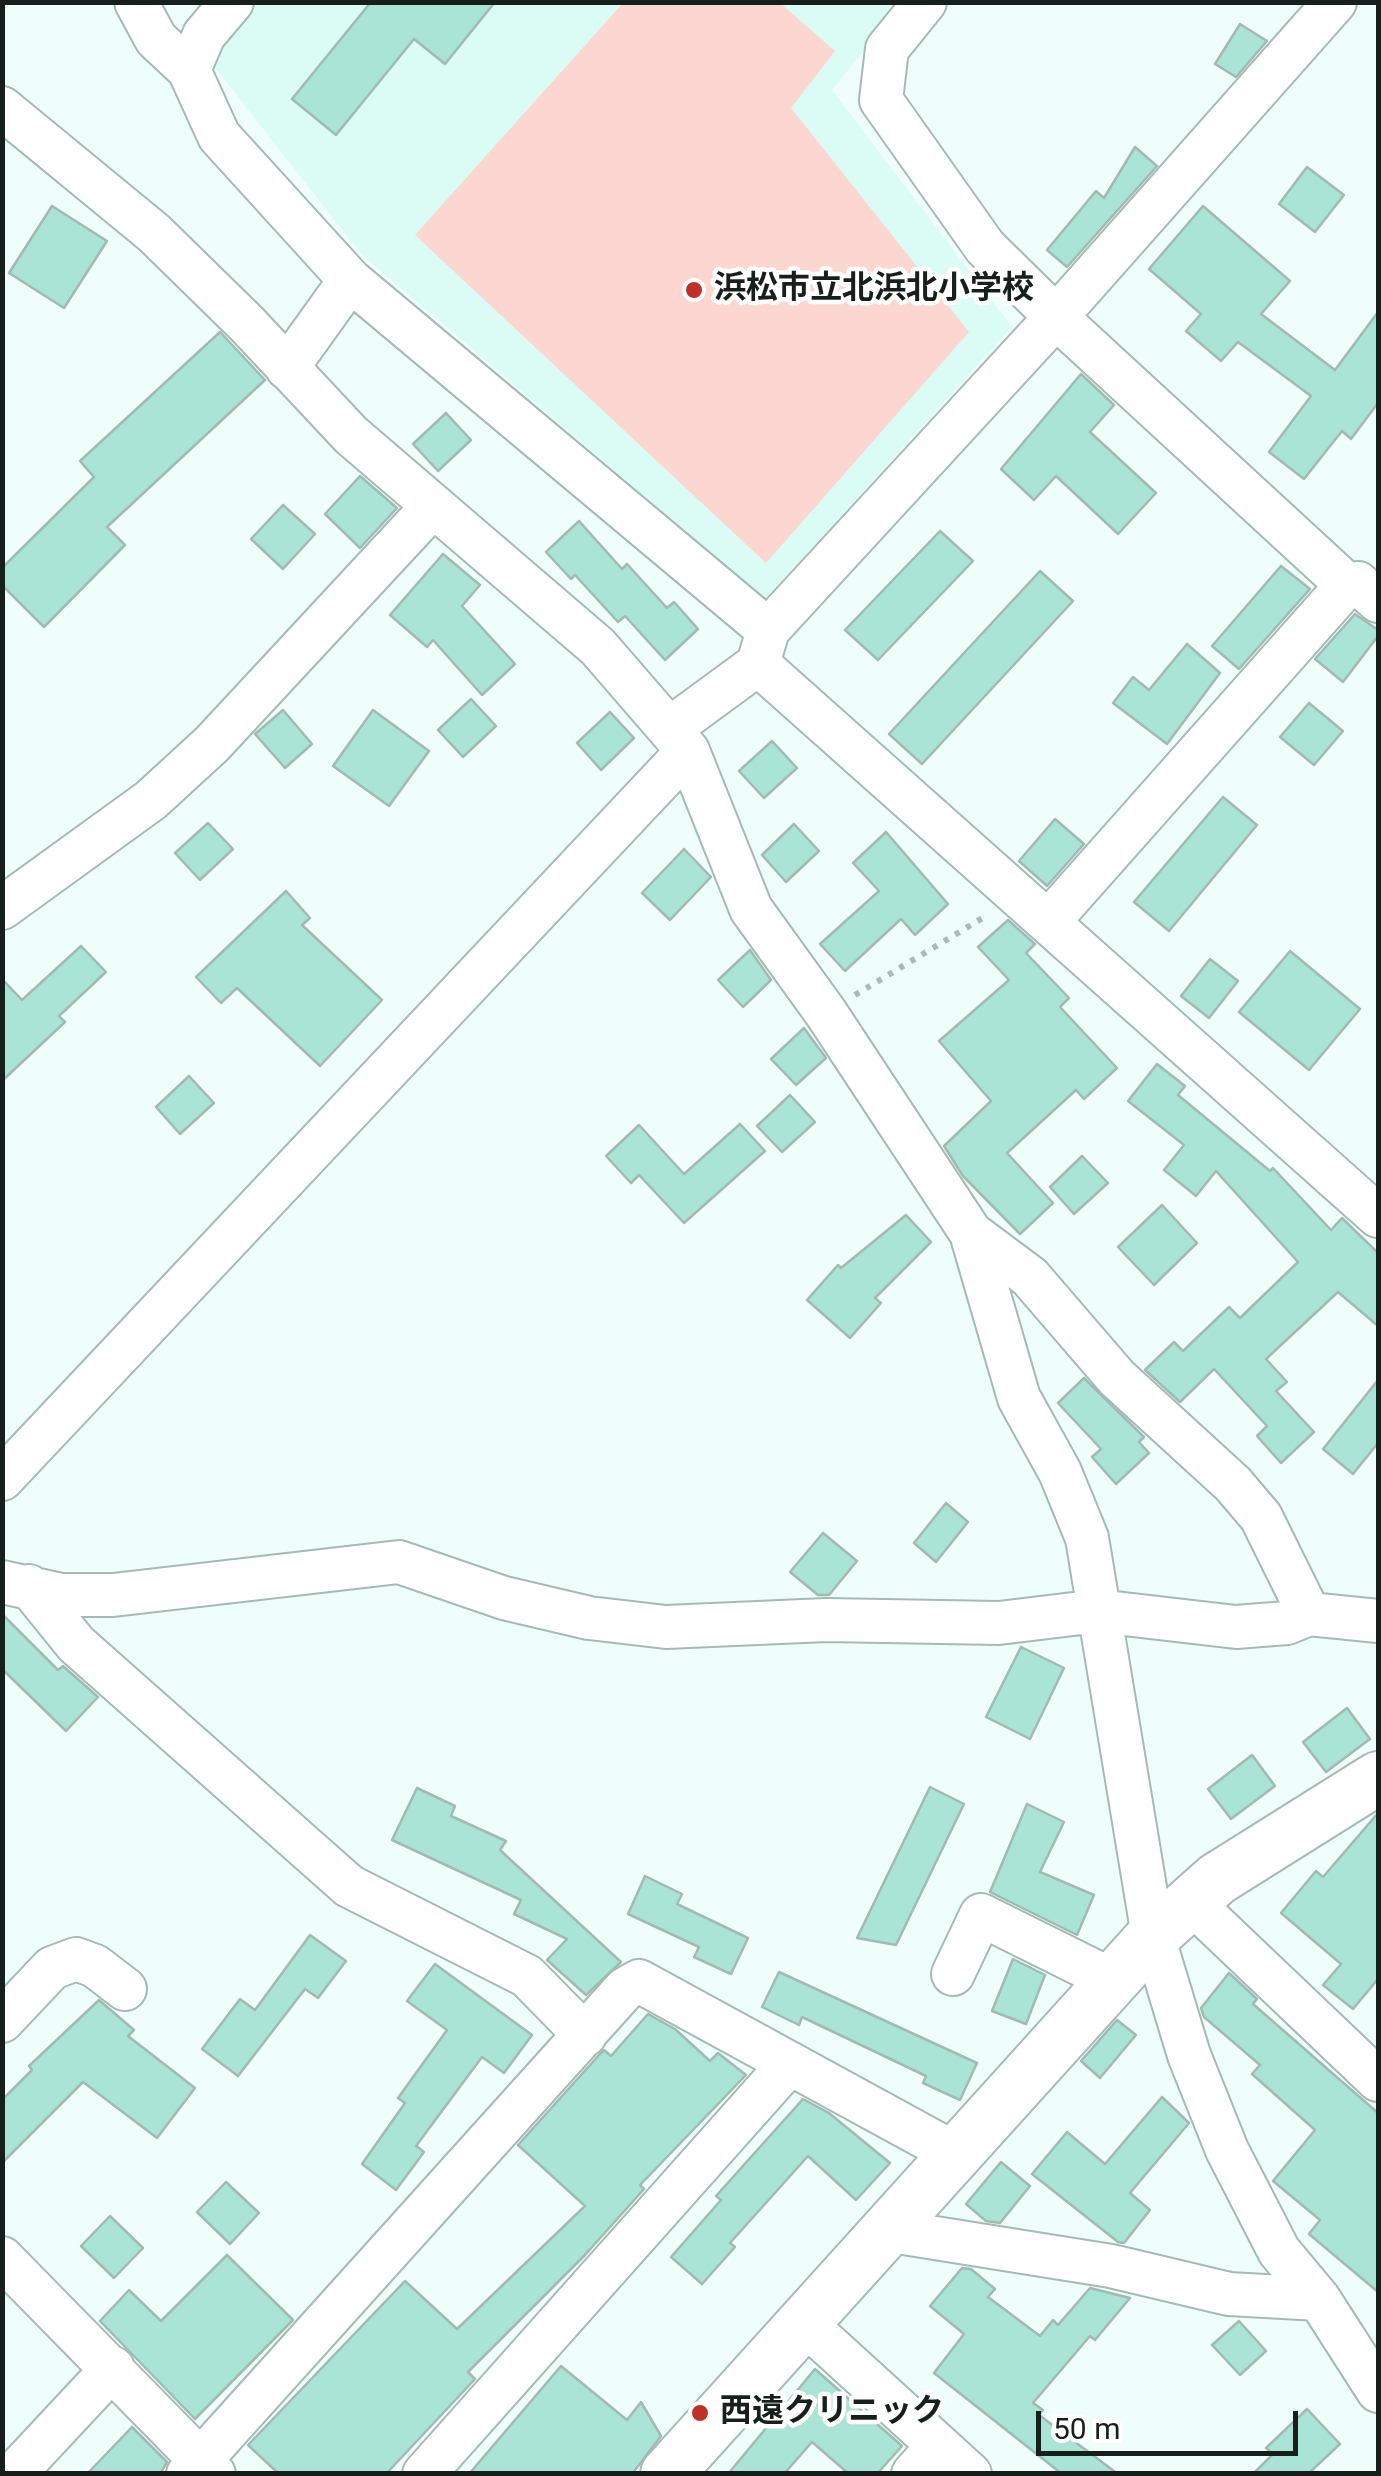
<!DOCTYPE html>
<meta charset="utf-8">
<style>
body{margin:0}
#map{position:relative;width:1381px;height:2476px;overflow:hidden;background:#f0fefb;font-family:Roboto,sans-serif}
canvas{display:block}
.frame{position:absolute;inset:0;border:5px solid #171f1d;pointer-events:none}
.scale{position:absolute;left:1036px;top:2411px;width:262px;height:45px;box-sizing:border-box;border:5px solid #171f1d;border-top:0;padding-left:12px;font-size:30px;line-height:35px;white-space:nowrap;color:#171f1d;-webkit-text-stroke:8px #fff;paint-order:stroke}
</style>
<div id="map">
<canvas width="1381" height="2476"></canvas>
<div class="frame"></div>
<div class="scale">50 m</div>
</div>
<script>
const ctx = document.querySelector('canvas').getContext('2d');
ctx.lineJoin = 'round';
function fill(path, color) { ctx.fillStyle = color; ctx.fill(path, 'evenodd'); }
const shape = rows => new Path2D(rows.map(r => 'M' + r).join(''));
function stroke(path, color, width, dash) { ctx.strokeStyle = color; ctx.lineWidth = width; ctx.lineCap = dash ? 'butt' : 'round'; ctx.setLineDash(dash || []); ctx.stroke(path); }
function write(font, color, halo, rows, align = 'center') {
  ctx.font = font + ' Roboto,"Noto Sans JP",sans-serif'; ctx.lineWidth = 9; ctx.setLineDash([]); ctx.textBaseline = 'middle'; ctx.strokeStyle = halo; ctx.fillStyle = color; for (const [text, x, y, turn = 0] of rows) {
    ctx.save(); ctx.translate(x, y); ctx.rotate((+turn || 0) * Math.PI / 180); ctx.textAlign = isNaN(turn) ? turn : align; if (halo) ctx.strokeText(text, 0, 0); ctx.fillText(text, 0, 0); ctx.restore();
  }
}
fill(shape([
 [258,3,903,3,832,90,1012,327,765,599,361,254,210,61]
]), '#dbfcf4');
fill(shape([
 [623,3,780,3,835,51,791,108,969,332,766,563,415,235]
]), '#fcd6d0');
const building = shape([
 [371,2,495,2,445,64,414,39,336,135,292,99,371,2],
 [1240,24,1267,41,1236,77,1215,64,1240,24],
 [1135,147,1157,166,1067,267,1047,250,1096,191,1104,198,1135,147],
 [1307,167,1344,195,1315,232,1279,204,1307,167],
 [52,206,107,241,64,308,9,273,52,206],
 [1203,206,1290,281,1261,314,1335,370,1378,312,1378,403,1351,439,1342,431,1304,479,1269,452,1311,396,1238,342,1221,361,1186,331,1201,314,1149,269,1203,206],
 [220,332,265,380,107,527,125,545,44,627,2,585,2,568,94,477,80,461,220,332],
 [1081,374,1114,405,1090,432,1156,493,1118,534,1056,476,1034,500,1001,469,1081,374],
 [446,413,471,440,438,471,413,444,446,413],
 [360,476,397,508,360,548,325,514,360,476],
 [283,505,315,534,283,569,251,539,283,505],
 [579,521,622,569,627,564,667,608,674,602,698,629,665,660,625,616,618,622,575,575,571,579,546,552,579,521],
 [940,531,973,561,878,660,845,630,940,531],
 [443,554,480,585,462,606,515,664,482,695,433,640,427,647,390,615,443,554],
 [1281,566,1310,589,1239,669,1212,646,1281,566],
 [1040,571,1073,601,922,764,889,734,1040,571],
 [1355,614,1378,630,1378,636,1343,682,1315,659,1355,614],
 [1187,644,1220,673,1167,744,1113,703,1133,677,1149,690,1187,644],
 [471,699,496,726,463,757,438,730,471,699],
 [1309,703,1343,731,1314,765,1280,737,1309,703],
 [283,710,312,744,285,768,255,734,283,710],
 [373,710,429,751,389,806,333,766,373,710],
 [610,712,634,738,601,770,577,743,610,712],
 [772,741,797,768,764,798,739,771,772,741],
 [1223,797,1257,825,1169,931,1134,902,1223,797],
 [1055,819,1084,844,1047,886,1019,861,1055,819],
 [208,823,233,849,200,880,175,853,208,823],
 [794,824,819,851,786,882,762,855,794,824],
 [886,832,948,904,915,935,901,919,845,971,820,944,879,891,853,863,886,832],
 [684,849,711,877,670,920,642,893,684,849],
 [286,891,310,918,302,925,382,1000,320,1066,237,988,221,1003,196,977,286,891],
 [1008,920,1035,944,1026,953,1069,998,1060,1007,1117,1068,1084,1099,1076,1090,1007,1153,1053,1203,1020,1234,963,1176,944,1146,991,1101,939,1041,1009,980,978,947,1008,920],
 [81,946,106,972,59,1016,65,1022,2,1081,2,979,22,1000,81,946],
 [750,950,771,980,743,1007,718,980,750,950],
 [1290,951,1360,1009,1309,1070,1239,1012,1290,951],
 [1210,959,1238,981,1209,1018,1181,996,1210,959],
 [804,1028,826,1058,796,1085,771,1059,804,1028],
 [1157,1064,1185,1086,1178,1095,1270,1171,1273,1168,1331,1230,1342,1218,1378,1253,1378,1326,1338,1292,1266,1359,1287,1382,1276,1391,1314,1432,1281,1463,1257,1436,1267,1426,1214,1369,1180,1402,1145,1370,1174,1342,1183,1351,1229,1307,1240,1318,1298,1262,1216,1171,1196,1196,1164,1170,1184,1145,1128,1101,1157,1064],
 [189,1076,214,1103,180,1134,156,1107,189,1076],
 [790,1095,815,1122,782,1152,757,1126,790,1095],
 [740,1124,765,1151,684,1223,639,1175,631,1183,606,1156,639,1125,684,1174,740,1124],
 [1082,1156,1108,1183,1074,1214,1050,1187,1082,1156],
 [1162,1205,1197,1243,1154,1285,1118,1247,1162,1205],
 [906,1215,931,1242,875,1298,881,1303,850,1338,807,1300,838,1265,841,1268,906,1215],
 [1084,1378,1144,1437,1139,1442,1149,1453,1116,1484,1092,1457,1101,1449,1058,1403,1084,1378],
 [1378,1380,1378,1443,1353,1474,1323,1449,1378,1380],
 [946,1503,968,1522,936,1562,914,1543,946,1503],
 [823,1533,857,1561,829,1595,818,1595,790,1572,823,1533],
 [2,1614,58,1670,63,1666,98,1697,66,1731,2,1669,2,1614],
 [1021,1647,1064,1668,1030,1739,986,1717,1021,1647],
 [1347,1708,1370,1739,1326,1772,1303,1742,1347,1708],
 [1252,1755,1275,1786,1231,1819,1208,1789,1252,1755],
 [930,1787,964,1804,896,1945,857,1938,930,1787],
 [417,1788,455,1806,451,1816,506,1841,500,1850,621,1962,586,1995,547,1960,567,1939,514,1914,521,1900,392,1840,417,1788],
 [1027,1804,1064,1822,1040,1872,1094,1895,1077,1935,990,1892,1027,1804],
 [1378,1813,1378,1979,1353,2009,1323,1985,1341,1964,1281,1913,1316,1871,1323,1877,1378,1813],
 [645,1876,682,1894,677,1904,748,1938,731,1974,694,1957,699,1947,628,1914,645,1876],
 [310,1935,346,1961,318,1998,305,1989,238,2076,202,2049,240,1999,255,2010,310,1935],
 [1013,1959,1045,1975,1026,2024,992,2011,1013,1959],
 [435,1964,532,2035,504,2073,482,2057,416,2146,424,2152,396,2190,362,2164,405,2103,398,2098,447,2030,407,2001,435,1964],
 [779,1972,977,2063,960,2100,923,2083,926,2076,802,2017,799,2025,762,2007,779,1972],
 [1229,1973,1257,1999,1253,2004,1378,2113,1378,2292,1309,2234,1320,2220,1273,2181,1315,2130,1252,2074,1260,2065,1204,2017,1201,2008,1229,1973],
 [99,2000,134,2030,128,2036,195,2088,157,2138,83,2082,2,2163,2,2100,32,2070,29,2066,99,2000],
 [648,2014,675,2029,710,2061,718,2053,746,2075,640,2185,644,2189,585,2255,468,2372,475,2379,386,2474,279,2474,248,2445,405,2281,457,2329,585,2206,518,2145,599,2055,604,2050,611,2056,648,2014],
 [1117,2020,1136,2035,1100,2078,1081,2061,1117,2020],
 [1162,2097,1189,2123,1130,2193,1150,2210,1124,2243,1118,2242,1032,2174,1067,2132,1105,2164,1162,2097],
 [803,2099,829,2113,890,2163,856,2200,808,2156,730,2243,735,2247,702,2284,671,2257,721,2200,716,2196,803,2099],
 [1001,2162,1030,2186,1000,2223,986,2221,966,2204,1001,2162],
 [226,2182,259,2213,230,2244,197,2212,226,2182],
 [110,2216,143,2248,114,2278,81,2246,110,2216],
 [227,2255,293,2320,195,2419,100,2321,129,2290,161,2321,227,2255],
 [962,2268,971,2269,995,2289,988,2297,1040,2336,1053,2320,1058,2325,1090,2288,1130,2298,1095,2340,1090,2336,1033,2403,1043,2410,1039,2415,1118,2474,1062,2474,934,2373,964,2334,930,2306,962,2268],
 [1239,2321,1266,2351,1240,2375,1212,2345,1239,2321],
 [561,2366,627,2420,641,2402,661,2436,632,2474,469,2474,561,2366],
 [815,2369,902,2446,877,2474,849,2474,812,2442,784,2474,728,2474,815,2369],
 [1307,2409,1340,2444,1308,2474,1253,2474,1273,2454,1266,2448,1307,2409],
 [132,2427,167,2462,160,2474,87,2474,132,2427]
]);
fill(building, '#a9e4d6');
stroke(building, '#a3b9b4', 2.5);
const minor = shape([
 [136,2,156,39,189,70,219,136,350,280,768,630],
 [1335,2,1056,317,1347,585,1358,583,1378,601],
 [189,70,204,35,232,2],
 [2,108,154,233,247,324,351,435,598,647,688,751,751,909,826,1013,971,1233,1019,1398,1060,1472,1087,1538,1153,1936,1189,2055,1227,2150,1279,2251,1319,2299,1378,2391],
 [287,368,350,280],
 [758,664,1378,1216],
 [672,727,758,664,768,630,1056,317,985,247,881,100,887,49,925,2],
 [2,908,151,800,212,744,433,506],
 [1049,921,1347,585],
 [971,1233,1030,1277,1117,1378,1233,1484,1261,1517,1309,1614],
 [2,1479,688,751],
 [2,1582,61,1595,113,1595,399,1562,504,1598,589,1618,666,1627,826,1620,999,1623,1098,1611,1236,1627,1287,1623,1309,1614,1378,1621],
 [29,1586,76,1644,349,1886,527,1976,585,2035],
 [1191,1902,1378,2080],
 [953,1974,981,1915,1112,1980],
 [2,2021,52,1968,76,1959,95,1966,125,1989],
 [885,2230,1111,2266,1229,2294,1319,2299],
 [2,2258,214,2474],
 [803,2322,970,2474],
 [14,2474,113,2368],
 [188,2474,625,1989,639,1981,954,2153],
 [424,2474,790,2063],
 [913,2474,938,2446]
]);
const tertiary = shape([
 [667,2474,1153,1936,1217,1879,1378,1778]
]);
stroke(minor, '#a4bbb5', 46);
stroke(tertiary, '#a4bbb5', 56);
stroke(shape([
 [855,995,986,916]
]), '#adb9b6', 6, [5, 8]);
stroke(minor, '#fff', 42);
stroke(tertiary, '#fff', 52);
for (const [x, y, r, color] of [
 [694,290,10,"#be3028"],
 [700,2413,10,"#be3028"]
]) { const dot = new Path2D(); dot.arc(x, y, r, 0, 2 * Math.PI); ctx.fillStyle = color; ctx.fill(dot); stroke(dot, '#fff', 4); }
write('bold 32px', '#171f1d', '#fff', [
 ["浜松市立北浜北小学校",714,290],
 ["西遠クリニック",720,2413]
], 'left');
</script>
